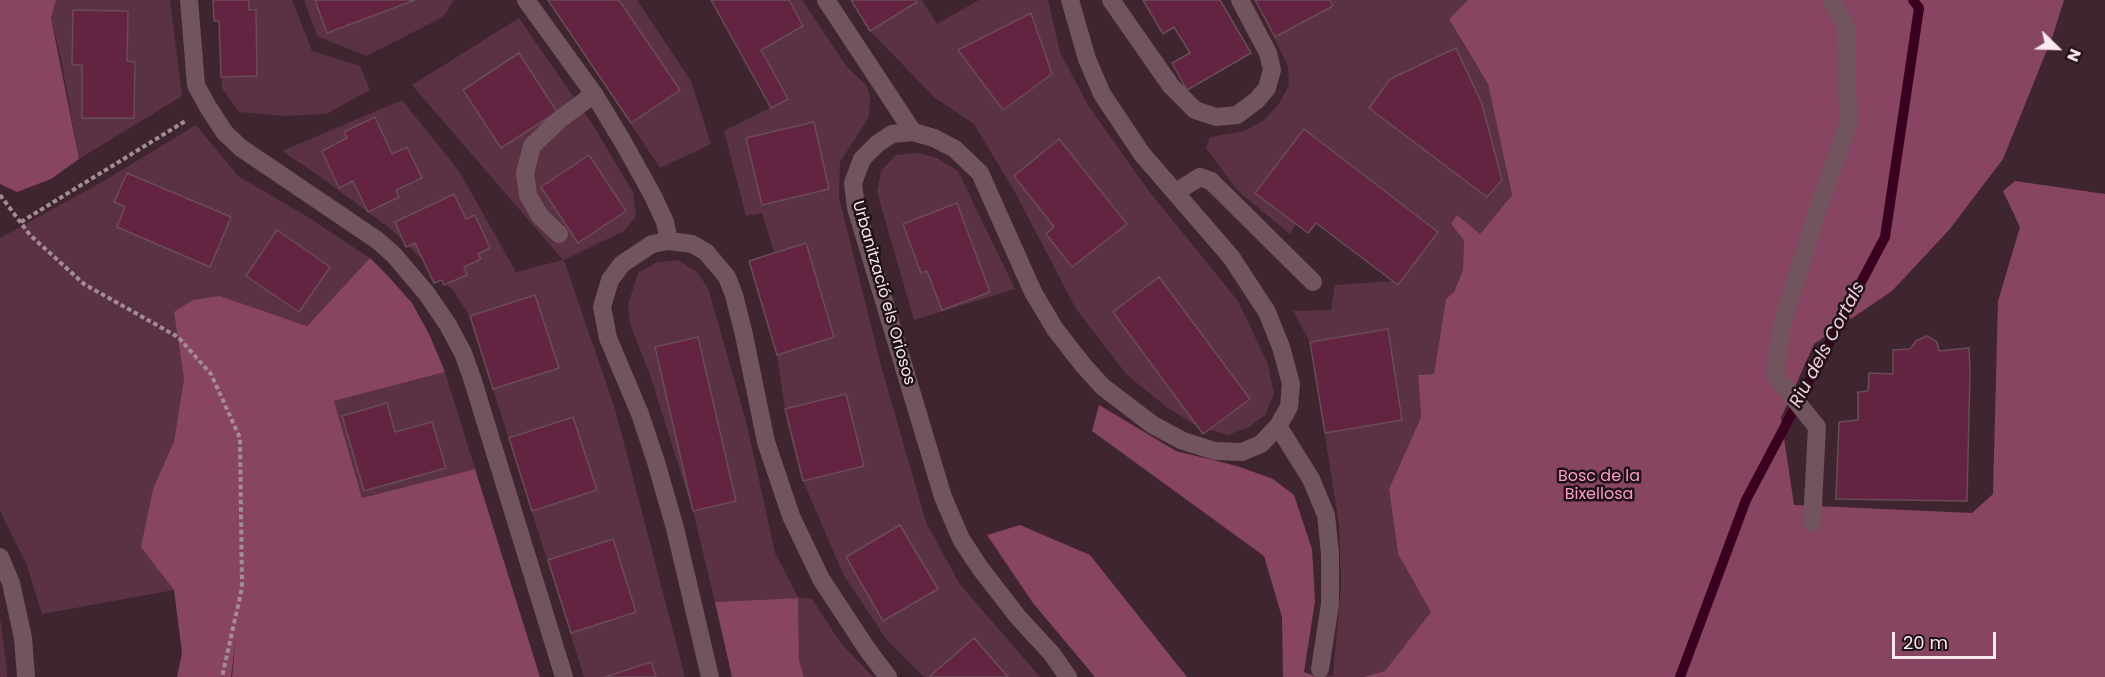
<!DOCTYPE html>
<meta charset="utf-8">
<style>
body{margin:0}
#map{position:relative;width:2105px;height:677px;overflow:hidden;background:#3f252f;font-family:Poppins,sans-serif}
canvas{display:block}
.north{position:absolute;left:2027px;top:18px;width:60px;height:60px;-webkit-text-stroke:4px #1e1217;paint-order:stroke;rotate:113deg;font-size:16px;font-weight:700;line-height:24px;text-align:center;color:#fae8ef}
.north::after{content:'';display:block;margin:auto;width:21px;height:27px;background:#fae8ef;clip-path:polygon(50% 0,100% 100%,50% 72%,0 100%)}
.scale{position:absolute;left:1892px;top:632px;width:104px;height:27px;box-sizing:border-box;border:3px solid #fae8ef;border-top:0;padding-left:8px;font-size:18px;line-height:21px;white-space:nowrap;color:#fae8ef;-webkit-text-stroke:4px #1e1217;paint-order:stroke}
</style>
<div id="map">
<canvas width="2105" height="677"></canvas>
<div class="north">N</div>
<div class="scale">20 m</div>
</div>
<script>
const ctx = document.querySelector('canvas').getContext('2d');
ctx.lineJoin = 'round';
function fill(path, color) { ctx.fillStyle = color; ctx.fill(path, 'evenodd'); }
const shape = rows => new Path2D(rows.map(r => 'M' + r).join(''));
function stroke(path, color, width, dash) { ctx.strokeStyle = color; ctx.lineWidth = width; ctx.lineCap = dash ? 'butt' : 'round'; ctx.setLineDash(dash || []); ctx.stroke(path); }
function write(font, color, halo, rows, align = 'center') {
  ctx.font = font + ' Poppins,sans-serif'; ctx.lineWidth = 5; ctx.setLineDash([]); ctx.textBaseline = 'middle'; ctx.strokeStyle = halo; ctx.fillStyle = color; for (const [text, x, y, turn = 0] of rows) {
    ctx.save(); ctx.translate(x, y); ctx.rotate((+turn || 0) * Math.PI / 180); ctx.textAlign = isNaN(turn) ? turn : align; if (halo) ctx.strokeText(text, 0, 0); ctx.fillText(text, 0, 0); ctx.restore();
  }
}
fill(shape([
 [56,0,170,0,182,96,79,159,61,59,51,18],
 [213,0,292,0,312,51,360,66,370,90,326,114,285,116,239,112,222,88,220,22,214,21],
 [304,0,454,0,443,17,366,56,317,36],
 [548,0,637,0,691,81,711,144,660,168],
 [789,0,802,0,847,67,867,86,870,96,869,117,840,162,839,197,882,369,926,522,959,583,1040,677,924,677,886,639,843,574,803,481,785,409,777,355,749,261,774,252,762,213,746,216,724,131,788,99,761,50,803,26],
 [851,0,922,0,937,24,979,0,1048,0,1060,52,1088,105,1148,190,1238,301,1268,364,1274,394,1265,415,1249,427,1228,435,1197,426,1168,408,1127,375,1076,309,1016,194,974,124,934,97,870,31],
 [1255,0,1468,0,1449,19,1488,84,1512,195,1480,234,1464,239,1463,270,1454,292,1446,299,1434,374,1418,375,1421,417,1389,489,1398,554,1432,612,1385,671,1364,677,1316,677,1304,673,1333,676,1341,585,1339,524,1310,342,1293,311,1331,310,1335,285,1392,281,1316,223,1308,233,1296,224,1290,234,1238,191,1206,148,1210,137,1244,131,1263,121,1279,104,1289,85,1288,66],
 [519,18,593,125,633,192,636,216,624,231,564,260,615,409,685,677,584,677,470,316,452,289,392,230,322,178,282,151,402,100,459,171,516,272,563,260,412,85],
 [196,125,238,176,308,217,370,258,307,326,220,296,174,312,184,379,174,441,153,489,142,547,174,590,42,614,27,566,0,511,0,238,102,182],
 [918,153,937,158,958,171,1015,289,914,320,877,192,881,171,896,155],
 [678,260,697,272,708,288,747,425,775,553,798,597,812,599,840,642,873,677,804,677,799,660,798,598,715,602,693,511,649,372,630,324,628,305,638,273,657,262],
 [445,372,475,469,362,498,334,401],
 [0,617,7,670,7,677,0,677]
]), '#5b3243');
fill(shape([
 [0,0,56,0,51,18,79,159,51,179,17,192,0,184],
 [1468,0,2064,0,2053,35,2003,159,1949,230,1892,291,1814,344,1781,418,1794,505,1972,513,1993,494,1998,301,2020,227,2003,191,2015,181,2105,194,2105,677,1364,677,1385,671,1431,612,1398,554,1389,489,1421,417,1418,375,1434,374,1446,299,1454,292,1463,270,1464,240,1451,224,1457,215,1480,234,1512,195,1488,84,1449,19],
 [370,258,387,275,412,303,430,336,445,372,334,401,362,498,475,469,540,677,232,677,236,636,231,677,177,677,182,653,174,590,141,547,153,489,174,441,184,379,174,312,193,300,220,296,307,326],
 [1099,405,1176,451,1237,466,1273,479,1294,495,1312,549,1315,601,1304,672,1316,677,1283,677,1282,617,1264,556,1092,431],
 [1020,525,1090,555,1187,677,1095,677,1033,603,987,535],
 [798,598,799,660,804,677,732,677,715,602]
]), '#884562');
stroke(shape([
 [1680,677,1746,500,1885,237,1919,8,1913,0]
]), '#3a001f', 10);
const building = shape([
 [213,0,249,0,249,10,256,10,257,76,221,77,219,21,214,21,213,0],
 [315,0,415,0,327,33,315,0],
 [548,0,619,0,680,90,631,123,548,0],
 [711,0,789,0,803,26,761,50,788,99,771,108,711,0],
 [851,0,915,0,917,2,870,31,851,0],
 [1143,0,1220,0,1251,53,1187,90,1172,63,1190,53,1174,27,1163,34,1143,0],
 [1255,0,1330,0,1333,6,1275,37,1255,0],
 [73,10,128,11,127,61,135,62,134,118,82,118,82,65,72,65,73,10],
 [1031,13,1052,74,1003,110,958,50,1031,13],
 [1456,48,1482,104,1502,180,1487,197,1369,108,1390,79,1456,48],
 [519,53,557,112,501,148,463,90,519,53],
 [375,117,392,154,407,147,422,178,396,190,399,197,368,212,353,181,339,188,322,151,347,138,344,132,375,117],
 [814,122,829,189,762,205,746,138,814,122],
 [1304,129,1438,232,1398,285,1316,223,1308,233,1255,193,1304,129],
 [1059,139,1127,224,1072,267,1046,234,1054,227,1014,176,1059,139],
 [589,155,626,211,578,243,541,187,589,155],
 [127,173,231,217,210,267,117,227,125,207,114,202,127,173],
 [454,194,466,219,475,215,490,248,478,254,481,259,464,267,467,275,444,285,442,280,434,283,415,243,406,247,395,222,454,194],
 [957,203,990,292,942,310,927,271,921,273,903,224,957,203],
 [277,230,330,267,299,312,246,276,277,230],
 [806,243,834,337,777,355,749,261,806,243],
 [1159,277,1250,399,1203,434,1113,312,1159,277],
 [535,295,559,368,493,389,470,316,535,295],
 [1388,329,1402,420,1325,433,1310,342,1388,329],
 [1927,336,1937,342,1939,351,1969,348,1970,370,1967,501,1836,499,1839,422,1858,420,1858,392,1868,391,1869,373,1893,374,1893,350,1910,349,1916,341,1927,336],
 [698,337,736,501,693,511,655,347,698,337],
 [846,394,864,466,803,481,785,409,846,394],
 [387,403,395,432,432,422,446,468,364,491,342,416,387,403],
 [573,417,597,490,532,511,509,438,573,417],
 [900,525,938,589,883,621,846,557,900,525],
 [613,539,636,612,571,633,548,560,613,539],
 [974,638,1008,677,929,677,974,638],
 [651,662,656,677,605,677,651,662]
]);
fill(building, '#632441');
stroke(building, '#694c57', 1.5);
stroke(shape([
 [0,195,30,235,84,284,178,337,211,374,240,438,242,588,222,677],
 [21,222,187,120]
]), '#a38d95', 4, [4.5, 3]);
stroke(shape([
 [189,0,196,85,208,107,225,133,241,148,377,240,394,255,427,294,448,325,463,353,472,378,564,677],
 [526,0,594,94,623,142,653,196,665,222,669,241],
 [826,0,913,132],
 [1111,0,1171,86,1195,110,1216,117,1237,115,1257,100,1267,88,1272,70,1268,53,1240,0],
 [1176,192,1200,177,1211,181,1313,282],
 [559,234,540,216,528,195,525,173,532,146,559,120,594,94],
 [1278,426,1311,479,1326,515,1330,553,1330,604,1320,669],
 [1812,523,1817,427,1775,375,1782,325,1816,215,1848,124,1846,27,1831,0],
 [0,557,11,583,23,638,26,677],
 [710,677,675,528,656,462,640,414,608,338,602,307,610,280,622,264,652,244,669,241,692,244,706,252,727,277,734,295,744,335,766,442,791,516,821,579,867,649,888,677],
 [1068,677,1052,654,1018,617,980,568,961,539,943,497,856,208,853,183,862,159,877,144,892,134,913,132,934,138,955,149,980,173,1033,292,1055,329,1083,365,1103,387,1153,425,1183,441,1215,451,1242,452,1261,444,1278,426,1289,407,1291,384,1281,347,1267,312,1231,257,1142,154,1102,94,1087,59,1070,0]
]), '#72545f', 18);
write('16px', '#fae8ef', '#1e1217', [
 ["Urbanització els Oriosos",883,293,74]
]);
write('16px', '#ff9bc5', '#1e1217', [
 ["Bosc de la",1599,477],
 ["Bixellosa",1599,495]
]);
write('italic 18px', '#f5cbdb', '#1e1217', [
 ["Riu dels Cortals",1828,345,-62]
]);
</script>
